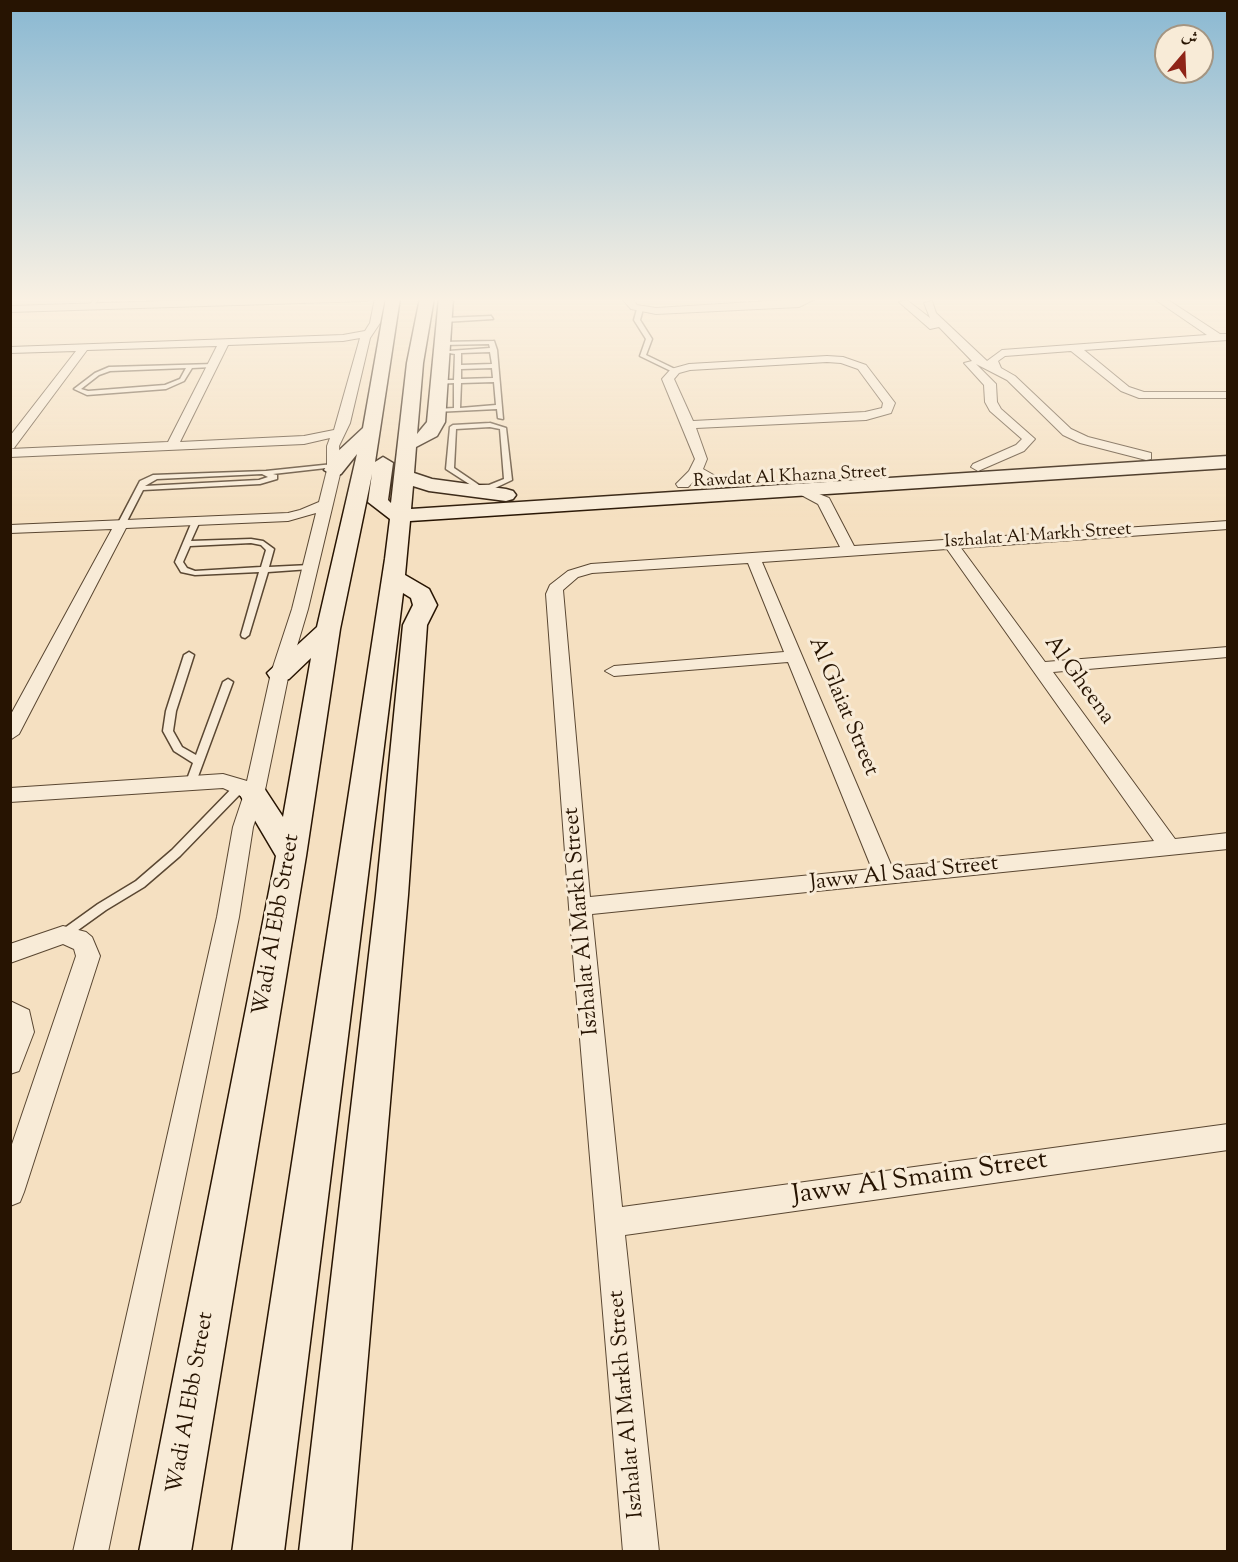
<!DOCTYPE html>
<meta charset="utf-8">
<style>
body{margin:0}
#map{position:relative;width:1238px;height:1562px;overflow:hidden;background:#f5e0c1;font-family:"Sorts Mill Goudy",Amiri,serif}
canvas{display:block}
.frame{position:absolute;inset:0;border:12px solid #271402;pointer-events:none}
.north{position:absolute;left:1154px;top:24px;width:60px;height:60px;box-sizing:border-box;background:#f8ebd7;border:2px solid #a49582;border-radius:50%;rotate:19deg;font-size:16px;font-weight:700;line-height:24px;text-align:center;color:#271402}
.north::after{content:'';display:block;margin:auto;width:21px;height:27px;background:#8f2418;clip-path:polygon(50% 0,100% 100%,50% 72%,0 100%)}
</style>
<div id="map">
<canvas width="1238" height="1562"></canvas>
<div class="frame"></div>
<div class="north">ش</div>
</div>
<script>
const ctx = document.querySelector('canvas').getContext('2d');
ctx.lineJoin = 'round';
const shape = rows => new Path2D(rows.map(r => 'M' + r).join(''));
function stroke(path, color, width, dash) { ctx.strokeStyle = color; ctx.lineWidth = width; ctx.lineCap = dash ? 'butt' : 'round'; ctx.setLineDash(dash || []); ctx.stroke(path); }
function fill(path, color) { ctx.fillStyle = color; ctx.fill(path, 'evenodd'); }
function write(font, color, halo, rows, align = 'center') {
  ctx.font = font + ' "Sorts Mill Goudy",serif'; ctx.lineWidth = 6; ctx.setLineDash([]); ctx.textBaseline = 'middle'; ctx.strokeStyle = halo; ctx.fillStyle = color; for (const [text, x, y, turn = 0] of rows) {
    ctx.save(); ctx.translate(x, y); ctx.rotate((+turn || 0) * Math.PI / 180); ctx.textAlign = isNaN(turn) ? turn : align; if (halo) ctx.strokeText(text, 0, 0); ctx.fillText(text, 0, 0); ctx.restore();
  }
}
const lane = shape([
 [94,298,99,298,93,307,89,307,94,298],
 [640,307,643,309,640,320,652,339,646,355,677,370,677,372,673,372,640,356,646,339,634,320,637,309,640,307],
 [491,316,493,319,444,322,441,320,444,318,491,316],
 [494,341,497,350,503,419,498,418,497,409,435,412,435,410,437,409,454,408,454,383,439,384,436,382,439,380,454,380,455,354,449,353,449,351,490,348,489,344,443,345,440,343,441,342,494,341],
 [490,352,492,364,461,365,461,353,490,352],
 [492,368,493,378,461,379,461,369,492,368],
 [494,382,496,405,460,408,461,383,494,382],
 [214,364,214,366,212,367,192,368,184,381,166,389,87,395,74,389,95,373,109,367,214,364],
 [186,368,180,379,165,385,88,391,81,389,99,375,110,371,186,368],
 [490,423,506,428,512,480,493,489,477,489,446,469,450,427,453,425,490,423],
 [490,427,500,429,504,479,489,485,479,485,454,468,456,429,490,427],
 [333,464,337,466,335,467,273,474,277,475,277,479,260,484,143,490,124,527,117,525,140,481,153,475,266,471,333,464],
 [262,474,268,477,259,480,145,486,157,479,262,474],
 [193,519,200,521,191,541,251,539,263,541,274,549,269,567,310,565,314,567,310,569,268,572,249,635,245,638,242,637,241,635,259,572,195,575,181,572,175,562,193,519],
 [251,543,261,545,266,550,261,567,195,571,187,568,183,562,190,546,251,543],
 [189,652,194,655,176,711,173,731,182,747,196,755,223,682,228,679,233,682,196,782,191,786,186,782,193,763,174,751,163,731,166,711,184,655,189,652],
 [241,782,245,783,246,786,245,789,180,856,144,887,106,910,67,938,63,940,59,938,57,935,59,932,98,904,136,881,172,850,237,783,241,782]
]);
const street = shape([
 [261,298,372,298,367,301,10,312,10,306,261,298],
 [375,298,385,298,380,323,370,338,350,423,339,446,341,470,333,504,308,609,289,673,264,795,253,827,239,917,108,1552,73,1552,217,917,233,827,243,797,223,788,10,802,10,788,223,774,247,781,271,673,292,609,316,513,288,521,126,528,19,734,10,740,10,716,112,529,10,533,10,525,288,513,300,510,319,502,327,470,327,446,330,438,304,444,10,457,10,449,168,442,217,346,87,350,14,448,10,449,10,436,76,351,10,353,10,347,343,335,365,331,370,323,375,298],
 [360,338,334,430,304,436,180,442,228,345,343,341,360,338],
 [621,298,632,298,637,305,656,308,817,298,799,307,656,314,631,309,621,298],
 [1153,298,1165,298,1220,334,1228,334,1228,340,1084,350,1129,387,1144,392,1228,392,1228,398,1139,398,1121,391,1071,351,1005,356,998,361,1001,368,1015,376,1071,429,1088,437,1151,453,1151,459,1146,460,1080,443,1063,435,1007,380,976,364,996,384,997,402,1001,409,1035,439,1024,451,978,471,971,467,973,464,1016,445,1022,439,990,411,985,402,984,385,964,363,972,361,939,327,930,329,899,302,907,300,930,318,924,303,932,301,936,313,987,361,1002,350,1207,335,1153,298],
 [827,356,843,357,866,365,895,403,891,413,866,420,696,428,707,459,703,469,726,482,719,486,698,477,688,487,678,487,676,484,689,471,695,459,662,379,671,369,689,364,827,356],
 [827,362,841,363,858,369,883,403,882,408,865,412,693,421,674,379,679,373,690,370,827,362],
 [797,485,829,498,854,546,1228,521,1228,529,961,548,1045,662,1228,647,1228,657,1053,672,1175,839,1228,833,1228,849,592,914,622,1207,1228,1124,1228,1150,625,1235,659,1552,623,1552,569,907,546,594,550,585,568,571,591,564,840,547,818,504,790,489,797,485],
 [947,549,1034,672,1154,841,892,867,762,562,947,549],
 [748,563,784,652,614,666,605,671,614,676,788,662,872,869,590,897,563,590,578,577,592,573,748,563],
 [63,926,86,932,92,937,100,956,24,1192,20,1202,10,1206,10,1150,76,956,74,949,63,944,10,963,10,944,63,926],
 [10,1001,29,1010,34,1032,19,1071,10,1074,10,1001]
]);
const secondary = shape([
 [386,298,400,298,375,462,383,457,393,463,388,500,391,503,407,363,420,298,434,298,423,363,417,434,427,422,439,298,453,298,445,422,437,436,416,447,414,473,432,479,506,489,513,491,516,495,513,499,506,501,429,491,413,486,411,509,1228,456,1228,468,410,521,405,575,429,589,437,605,427,625,408,895,351,1552,299,1552,376,895,403,625,413,605,411,598,403,593,284,1552,232,1552,385,559,390,519,368,502,372,474,340,629,306,856,191,1552,139,1552,276,856,240,795,244,788,254,785,264,788,283,817,311,658,289,679,280,681,271,679,267,673,317,627,357,454,341,474,334,476,324,470,334,455,363,428,386,298]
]);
stroke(lane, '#5a4732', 3);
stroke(street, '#5a4732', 2);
stroke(secondary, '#271402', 3);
fill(lane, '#f8ebd7');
fill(street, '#f8ebd7');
fill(secondary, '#f8ebd7');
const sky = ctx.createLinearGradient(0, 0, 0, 517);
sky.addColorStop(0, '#89b8d2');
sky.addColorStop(0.58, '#faf1e3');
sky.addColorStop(1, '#faf1e300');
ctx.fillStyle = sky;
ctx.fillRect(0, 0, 1238, 517);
write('18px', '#271402', '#f8ebd7', [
 ["Rawdat Al Khazna Street",790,478,-3],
 ["Iszhalat Al Markh Street",1038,537,-4]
]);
write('22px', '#271402', '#f8ebd7', [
 ["Al Gheena",1078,681,54],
 ["Al Glaiat Street",842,707,67],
 ["Jaww Al Saad Street",904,875,-6],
 ["Iszhalat Al Markh Street",583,921,-95],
 ["Wadi Al Ebb Street",278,925,-80],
 ["Wadi Al Ebb Street",192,1403,-80],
 ["Iszhalat Al Markh Street",628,1404,-95]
]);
write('27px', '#271402', '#f8ebd7', [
 ["Jaww Al Smaim Street",920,1180,-8]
]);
</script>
